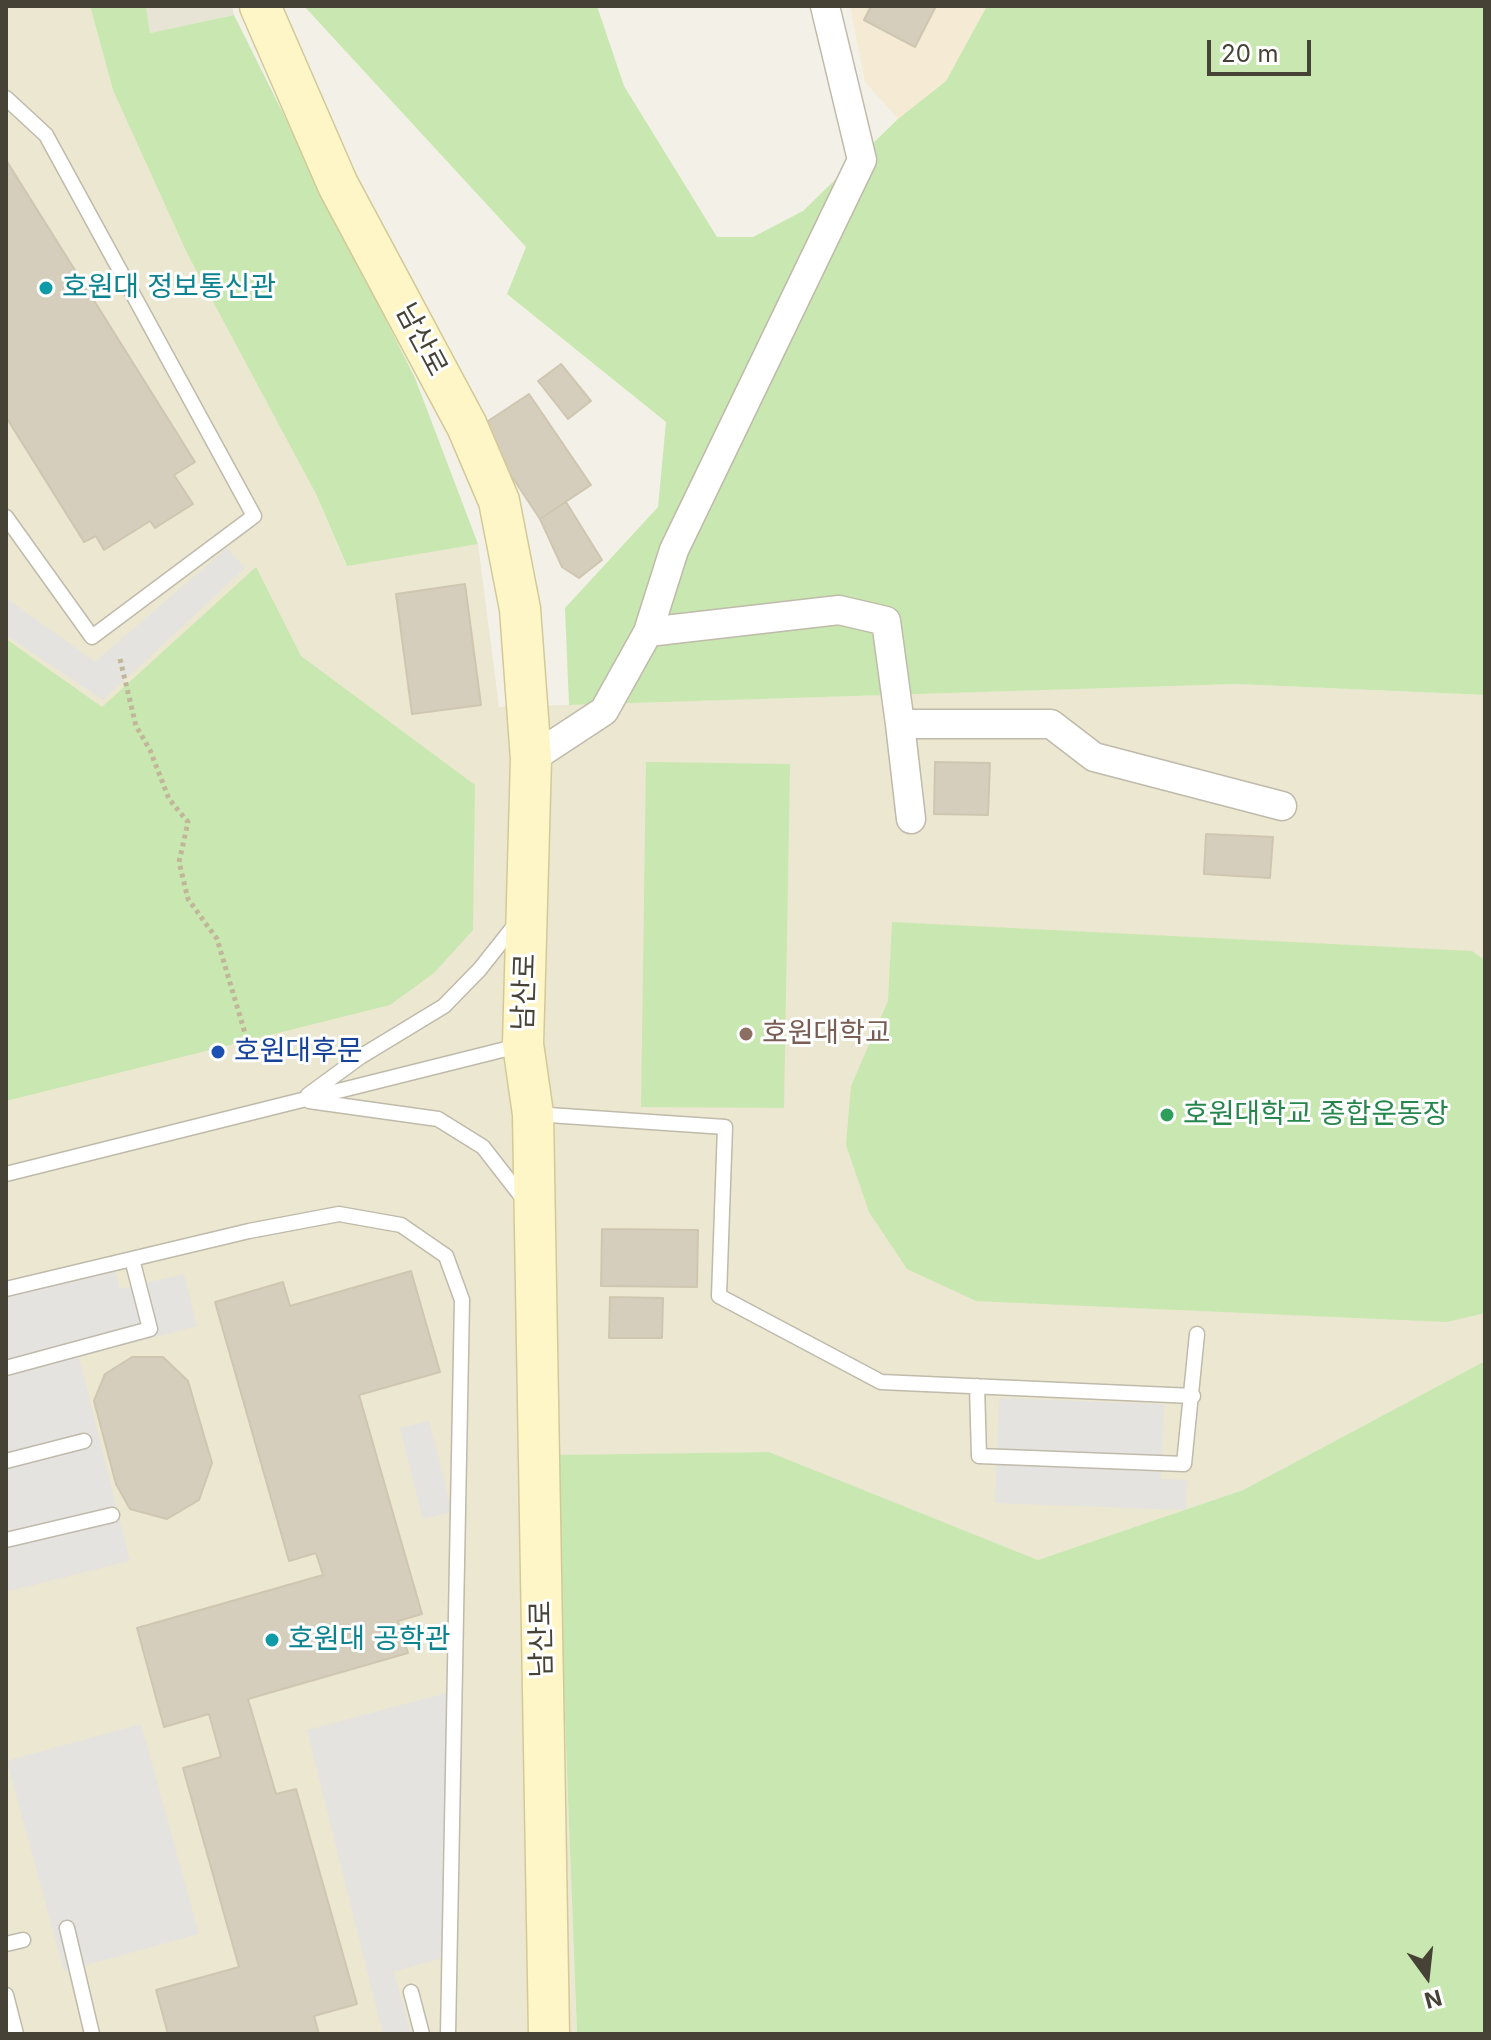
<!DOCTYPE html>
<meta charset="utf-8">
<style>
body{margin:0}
#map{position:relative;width:1491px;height:2040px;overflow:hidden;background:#f3f1e7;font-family:Inter,sans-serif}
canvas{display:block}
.frame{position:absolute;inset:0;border:8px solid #464236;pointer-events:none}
.north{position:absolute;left:1387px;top:1936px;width:80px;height:80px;-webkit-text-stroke:6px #fff;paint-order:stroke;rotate:165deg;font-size:22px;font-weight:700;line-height:32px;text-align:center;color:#464236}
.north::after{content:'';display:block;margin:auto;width:28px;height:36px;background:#464236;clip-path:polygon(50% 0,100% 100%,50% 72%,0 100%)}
.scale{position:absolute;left:1207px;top:40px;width:104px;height:36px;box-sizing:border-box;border:4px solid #464236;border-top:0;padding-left:10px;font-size:24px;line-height:28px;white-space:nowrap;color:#464236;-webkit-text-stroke:6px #fff;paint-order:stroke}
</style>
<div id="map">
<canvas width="1491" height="2040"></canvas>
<div class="frame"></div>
<div class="north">N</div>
<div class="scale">20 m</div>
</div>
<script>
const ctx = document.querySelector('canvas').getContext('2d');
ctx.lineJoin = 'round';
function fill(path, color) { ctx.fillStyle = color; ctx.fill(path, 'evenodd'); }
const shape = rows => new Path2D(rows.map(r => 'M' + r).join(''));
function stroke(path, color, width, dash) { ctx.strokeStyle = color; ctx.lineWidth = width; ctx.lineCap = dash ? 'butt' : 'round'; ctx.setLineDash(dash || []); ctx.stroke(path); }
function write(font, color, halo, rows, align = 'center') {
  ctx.font = font + ' Inter,"Noto Sans KR",sans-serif'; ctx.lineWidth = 6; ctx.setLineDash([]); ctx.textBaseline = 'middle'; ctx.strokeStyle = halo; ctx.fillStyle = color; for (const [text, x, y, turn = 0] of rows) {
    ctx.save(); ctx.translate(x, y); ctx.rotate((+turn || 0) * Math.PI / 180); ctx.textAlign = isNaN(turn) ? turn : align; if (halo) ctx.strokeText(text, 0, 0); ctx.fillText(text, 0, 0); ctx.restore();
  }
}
fill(shape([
 [146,6,232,6,234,15,150,33]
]), '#e7e3d5');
fill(shape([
 [850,6,987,6,946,81,898,119,865,82]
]), '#f5ead3');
fill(shape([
 [6,6,90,6,113,90,316,494,346,565,478,544,499,707,1237,684,1485,695,1485,1361,1243,1490,1038,1560,769,1452,527,1456,565,1715,577,2034,6,2034]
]), '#ece7d1');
fill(shape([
 [90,6,146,6,150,33,234,15,415,378,478,544,347,566,316,494,187,253,113,90],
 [304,6,597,6,624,86,717,237,753,237,803,211,898,119,946,81,987,6,1485,6,1485,695,1237,684,569,705,565,608,658,507,666,422,507,294,526,247],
 [256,567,301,656,475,785,473,930,434,973,390,1005,6,1101,6,639,102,707],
 [646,762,790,764,784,1108,641,1107],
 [892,922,1472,951,1485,960,1485,1313,1447,1322,976,1301,907,1269,869,1212,846,1145,851,1086,888,1001],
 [1485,1361,1485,2034,577,2034,555,1455,769,1452,1038,1560,1243,1490]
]), '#c9e7b0');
fill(shape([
 [227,548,245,568,103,700,6,635,6,598,95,662],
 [115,1270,120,1289,184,1274,197,1326,79,1357,130,1561,6,1592,6,1298],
 [999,1398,1164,1404,1161,1479,1187,1480,1186,1510,995,1503],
 [429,1421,452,1512,423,1519,400,1428],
 [447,1693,445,1957,394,1972,411,2034,383,2034,307,1730],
 [141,1724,199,1934,64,1971,7,1761]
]), '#e4e3df');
const building = shape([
 [871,6,936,6,915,47,864,20,871,6],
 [6,160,195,462,174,475,193,504,155,528,150,521,104,550,96,536,84,542,6,417,6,160],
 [561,364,591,401,568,419,538,381,561,364],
 [529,394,591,485,540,519,479,427,529,394],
 [566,502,602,560,579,578,562,567,540,519,566,502],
 [465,584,481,705,412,714,396,594,465,584],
 [935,762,990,763,988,815,934,814,935,762],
 [1206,834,1273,837,1270,878,1204,874,1206,834],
 [602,1229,698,1230,697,1287,601,1286,602,1229],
 [411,1271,440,1372,359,1395,422,1614,398,1621,408,1653,248,1699,276,1794,296,1789,357,2004,314,2016,319,2034,168,2034,156,1990,239,1967,183,1768,221,1757,209,1714,164,1727,137,1628,323,1575,316,1553,289,1561,215,1302,283,1282,290,1306,411,1271],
 [610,1297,663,1298,662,1338,609,1338,610,1297],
 [132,1357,163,1357,188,1381,212,1463,199,1500,167,1519,130,1509,116,1484,94,1401,105,1374,132,1357]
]);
fill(building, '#d5cebd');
stroke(building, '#cfc6b0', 2);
const lane = shape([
 [6,98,46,135,254,516,92,637,6,517],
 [308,1095,360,1057,444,1006,480,969,518,921],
 [309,1101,438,1119,483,1147,525,1201],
 [534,1114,725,1127,719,1296,881,1382,1193,1396],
 [6,1174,522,1045],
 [6,1289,249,1231,339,1214,401,1225,446,1256,462,1300,448,2034],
 [6,1368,150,1329,132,1259],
 [977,1386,979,1456,1184,1464,1197,1334],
 [6,1461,84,1441],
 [6,1540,112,1515],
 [67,1928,92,2034],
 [6,1944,23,1940],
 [411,1992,422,2034],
 [6,1995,16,2034]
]);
const street = shape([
 [648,632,674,550,862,160,825,6],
 [900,724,911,819],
 [531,759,604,711,648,632,839,610,886,621,900,724,1051,724,1094,757,1282,806]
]);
const secondary = shape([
 [260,6,338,185,467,426,499,501,520,609,531,759,523,1044,533,1114,549,2034]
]);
stroke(lane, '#bfbaaa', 17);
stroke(street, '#bfbaaa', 31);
stroke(secondary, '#d3c998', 43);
stroke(shape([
 [120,659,136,726,150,750,169,799,188,822,179,862,188,899,217,939,250,1050]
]), '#c0b79b', 5, [4, 4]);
stroke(lane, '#fff', 14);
stroke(street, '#fff', 28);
stroke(secondary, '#fef6c7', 40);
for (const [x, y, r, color] of [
 [46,288,8,"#0f9aa8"],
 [746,1034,8,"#8d6e63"],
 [218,1052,8,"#1a4fb4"],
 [1167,1115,8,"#2e9e5b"],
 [272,1640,8,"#0f9aa8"]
]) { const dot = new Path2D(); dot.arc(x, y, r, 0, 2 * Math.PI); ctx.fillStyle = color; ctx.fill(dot); stroke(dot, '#fff', 3); }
write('28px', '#0d838f', '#fff', [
 ["호원대 정보통신관",62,288],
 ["호원대 공학관",288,1640]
], 'left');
write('28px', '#464236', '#fff', [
 ["남산로",421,340,62],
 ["남산로",525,992,-88],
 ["남산로",542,1639,-91]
]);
write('28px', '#785e54', '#fff', [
 ["호원대학교",762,1034]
], 'left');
write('28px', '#164399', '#fff', [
 ["호원대후문",234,1052]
], 'left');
write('28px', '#27864d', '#fff', [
 ["호원대학교 종합운동장",1183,1115]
], 'left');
</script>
